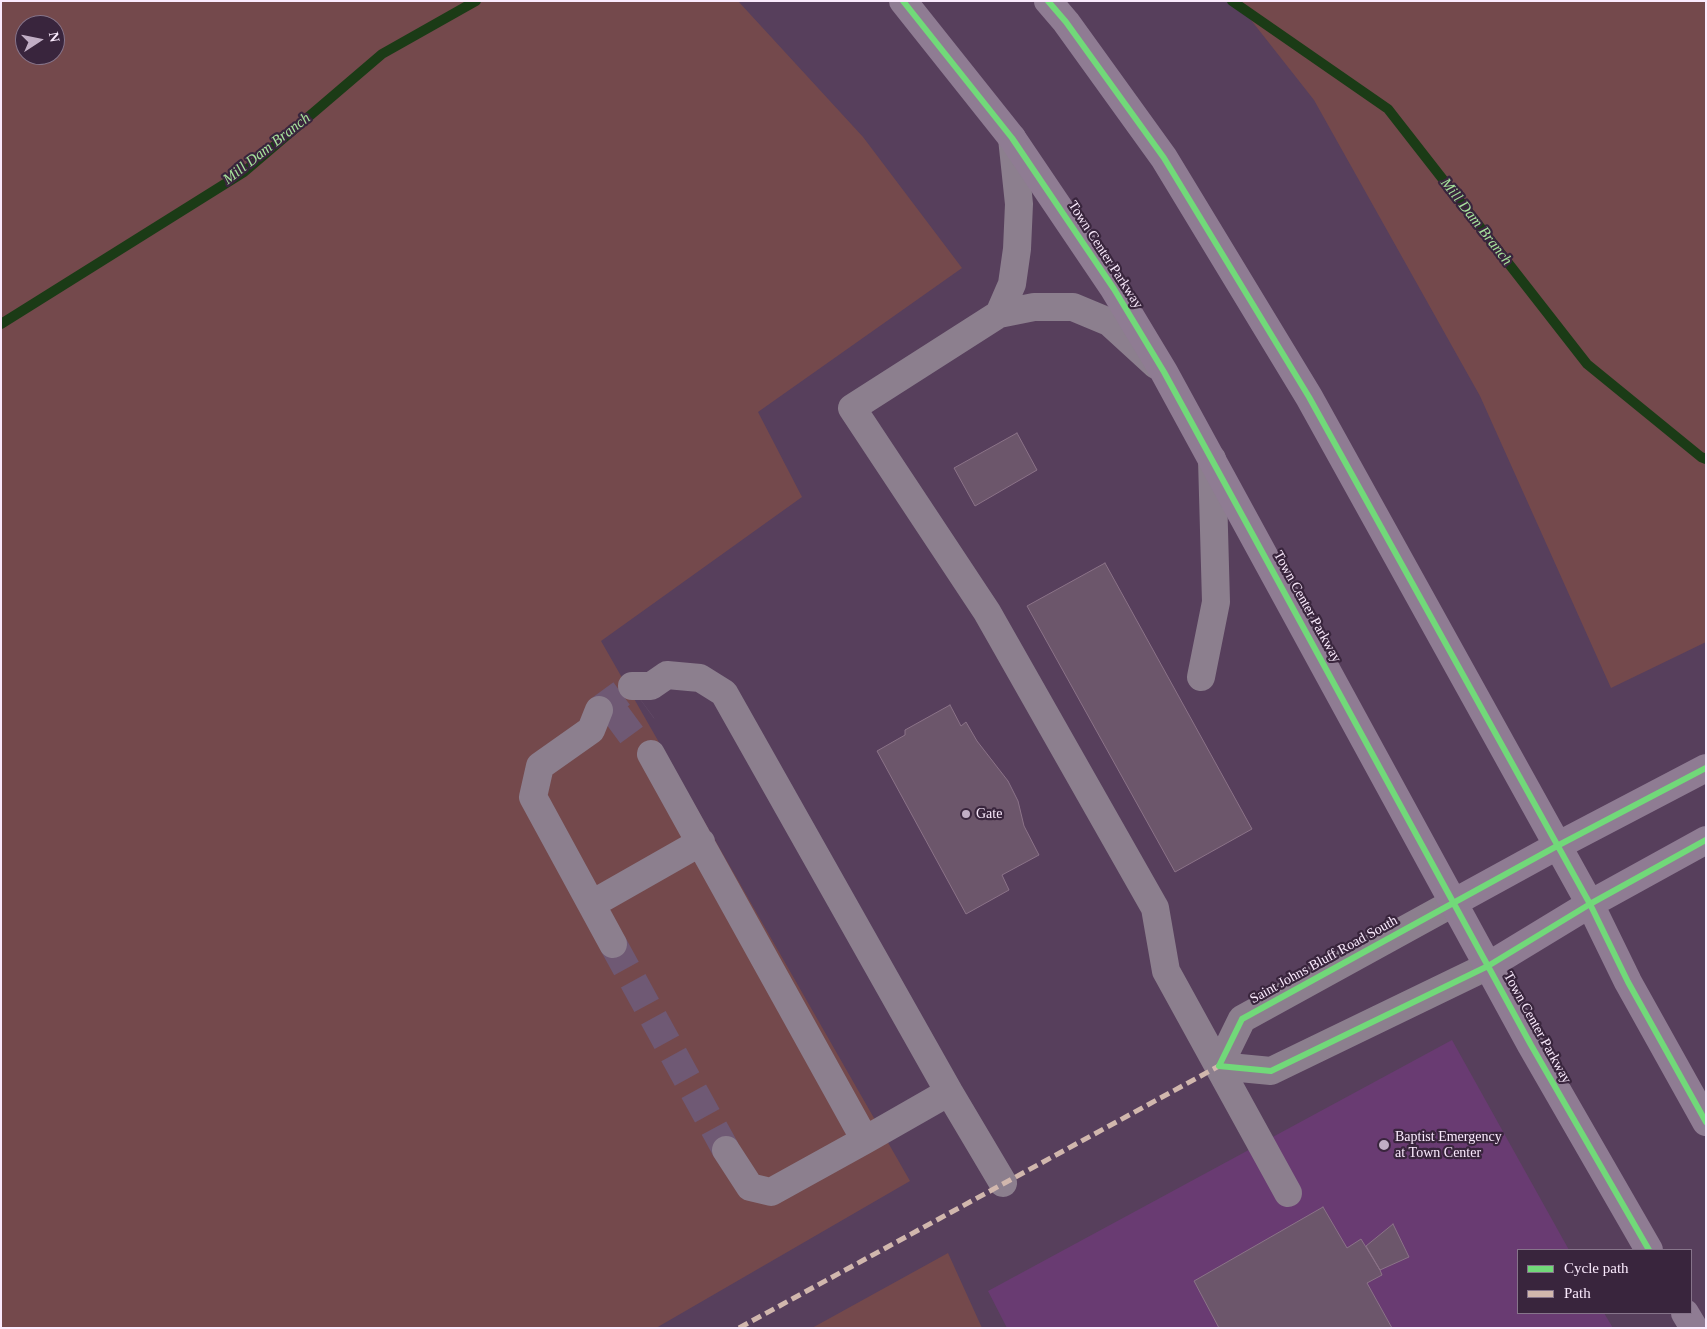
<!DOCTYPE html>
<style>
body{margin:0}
#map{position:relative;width:1707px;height:1329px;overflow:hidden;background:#573f5c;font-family:Georgia,serif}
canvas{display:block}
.frame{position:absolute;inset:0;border:2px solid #faeafd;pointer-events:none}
.legend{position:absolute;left:1517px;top:1249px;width:175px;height:65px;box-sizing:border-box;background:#39253d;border:1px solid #86748a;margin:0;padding:6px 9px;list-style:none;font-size:15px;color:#faeafd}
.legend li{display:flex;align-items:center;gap:10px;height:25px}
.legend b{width:25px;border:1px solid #86748a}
.north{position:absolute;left:15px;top:15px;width:50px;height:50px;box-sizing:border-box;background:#39253d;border:1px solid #86748a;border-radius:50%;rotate:79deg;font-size:14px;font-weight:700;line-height:20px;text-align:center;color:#faeafd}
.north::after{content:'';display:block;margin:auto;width:18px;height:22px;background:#c1aec5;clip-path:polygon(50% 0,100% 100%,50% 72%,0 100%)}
</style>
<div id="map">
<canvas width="1707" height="1329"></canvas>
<div class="frame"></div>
<ul class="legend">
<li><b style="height:6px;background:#71d979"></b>Cycle path</li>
<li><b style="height:6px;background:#d1b7ad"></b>Path</li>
</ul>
<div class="north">N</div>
</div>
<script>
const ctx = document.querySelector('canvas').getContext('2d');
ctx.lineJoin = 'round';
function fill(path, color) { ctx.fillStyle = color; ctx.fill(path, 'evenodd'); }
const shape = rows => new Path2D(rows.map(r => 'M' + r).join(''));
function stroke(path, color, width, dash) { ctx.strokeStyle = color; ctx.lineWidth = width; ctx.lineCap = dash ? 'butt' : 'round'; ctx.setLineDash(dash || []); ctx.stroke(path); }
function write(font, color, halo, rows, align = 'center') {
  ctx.font = font + ' Georgia,serif'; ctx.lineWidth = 4.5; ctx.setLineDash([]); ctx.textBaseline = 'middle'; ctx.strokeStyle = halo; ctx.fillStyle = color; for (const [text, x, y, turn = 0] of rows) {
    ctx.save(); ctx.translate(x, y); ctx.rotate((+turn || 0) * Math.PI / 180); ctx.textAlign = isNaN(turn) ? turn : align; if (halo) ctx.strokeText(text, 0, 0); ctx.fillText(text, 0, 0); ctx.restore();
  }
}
fill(shape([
 [1452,1040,1569,1250,1518,1250,1518,1313,1604,1313,1613,1328,1007,1328,988,1291]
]), '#693b72');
fill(shape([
 [1,1,738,1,863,137,962,268,758,412,802,497,601,641,910,1181,656,1328,1,1328],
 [25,25,55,25,55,55,25,55],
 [1236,1,1706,1,1706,642,1611,688,1480,396,1314,100],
 [948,1253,982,1328,812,1328]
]), '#74494c');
stroke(shape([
 [1232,1,1388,109,1587,364,1701,457,1706,459],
 [1,324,244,172,382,54,476,1]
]), '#1b3b16', 10);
const building = shape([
 [1017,433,1037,470,975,506,954,468,1017,433],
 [1105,563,1252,829,1175,872,1027,606,1105,563],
 [950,705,961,726,966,722,977,741,1008,781,1018,801,1024,826,1039,855,1002,875,1009,890,966,914,877,751,905,735,905,730,950,705],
 [1323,1207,1347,1248,1361,1239,1380,1270,1382,1275,1367,1283,1392,1328,1219,1328,1194,1281,1323,1207],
 [1393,1224,1409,1257,1380,1270,1366,1246,1393,1224]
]);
fill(building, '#6c566b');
stroke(building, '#8b7388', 1);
stroke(shape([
 [599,710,632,686],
 [612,732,646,707],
 [613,944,726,1150]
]), '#6f5974', 28, [28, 14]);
stroke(shape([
 [999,314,1012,284,1017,249,1019,204,1012,138],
 [1156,365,1109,322,1073,307,1034,307,999,314,852,408,987,612,1155,908,1166,971,1288,1193],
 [1201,677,1216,602,1212,459],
 [632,686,651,686,667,675,700,678,724,693,949,1092,1003,1183],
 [599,710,591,730,540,766,533,797,613,944],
 [651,754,865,1140],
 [592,904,701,842],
 [1219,1066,1242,1019,1453,903],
 [1219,1066,1271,1071,1488,966],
 [726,1150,750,1187,771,1192,865,1140,949,1092]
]), '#8c7f8e', 28);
stroke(shape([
 [903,1,1012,138,1114,289,1164,372,1531,1045,1649,1250],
 [1048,1,1066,22,1164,158,1309,397,1590,904,1628,982,1706,1122],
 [1453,903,1557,846,1706,768],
 [1488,966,1590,904,1706,840],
 [1685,1313,1694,1328]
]), '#8f7c93', 28);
stroke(shape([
 [739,1328,1219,1066]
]), '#d1b7ad', 5, [10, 5]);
stroke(shape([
 [903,1,1012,138,1114,289,1164,372,1531,1045,1649,1250],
 [1048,1,1066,22,1164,158,1309,397,1590,904,1628,982,1706,1122],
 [1706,768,1557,846,1242,1019,1219,1066,1271,1071,1488,966,1590,904,1706,840]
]), '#71d979', 6);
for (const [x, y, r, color] of [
 [966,814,5,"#c1aec5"],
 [1384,1145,6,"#c1aec5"]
]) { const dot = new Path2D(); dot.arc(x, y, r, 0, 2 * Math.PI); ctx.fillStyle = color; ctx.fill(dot); stroke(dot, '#39253d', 2); }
write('14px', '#faeafd', '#39253d', [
 ["Town Center Parkway",1105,255,57],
 ["Town Center Parkway",1307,607,61],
 ["Saint Johns Bluff Road South",1324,960,-29],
 ["Town Center Parkway",1537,1028,61]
]);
write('14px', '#faeafd', '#39253d', [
 ["Gate",976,814],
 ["Baptist Emergency",1395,1137],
 ["at Town Center",1395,1153]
], 'left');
write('italic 15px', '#a7e39c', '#39253d', [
 ["Mill Dam Branch",267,149,-38],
 ["Mill Dam Branch",1476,222,52]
]);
</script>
